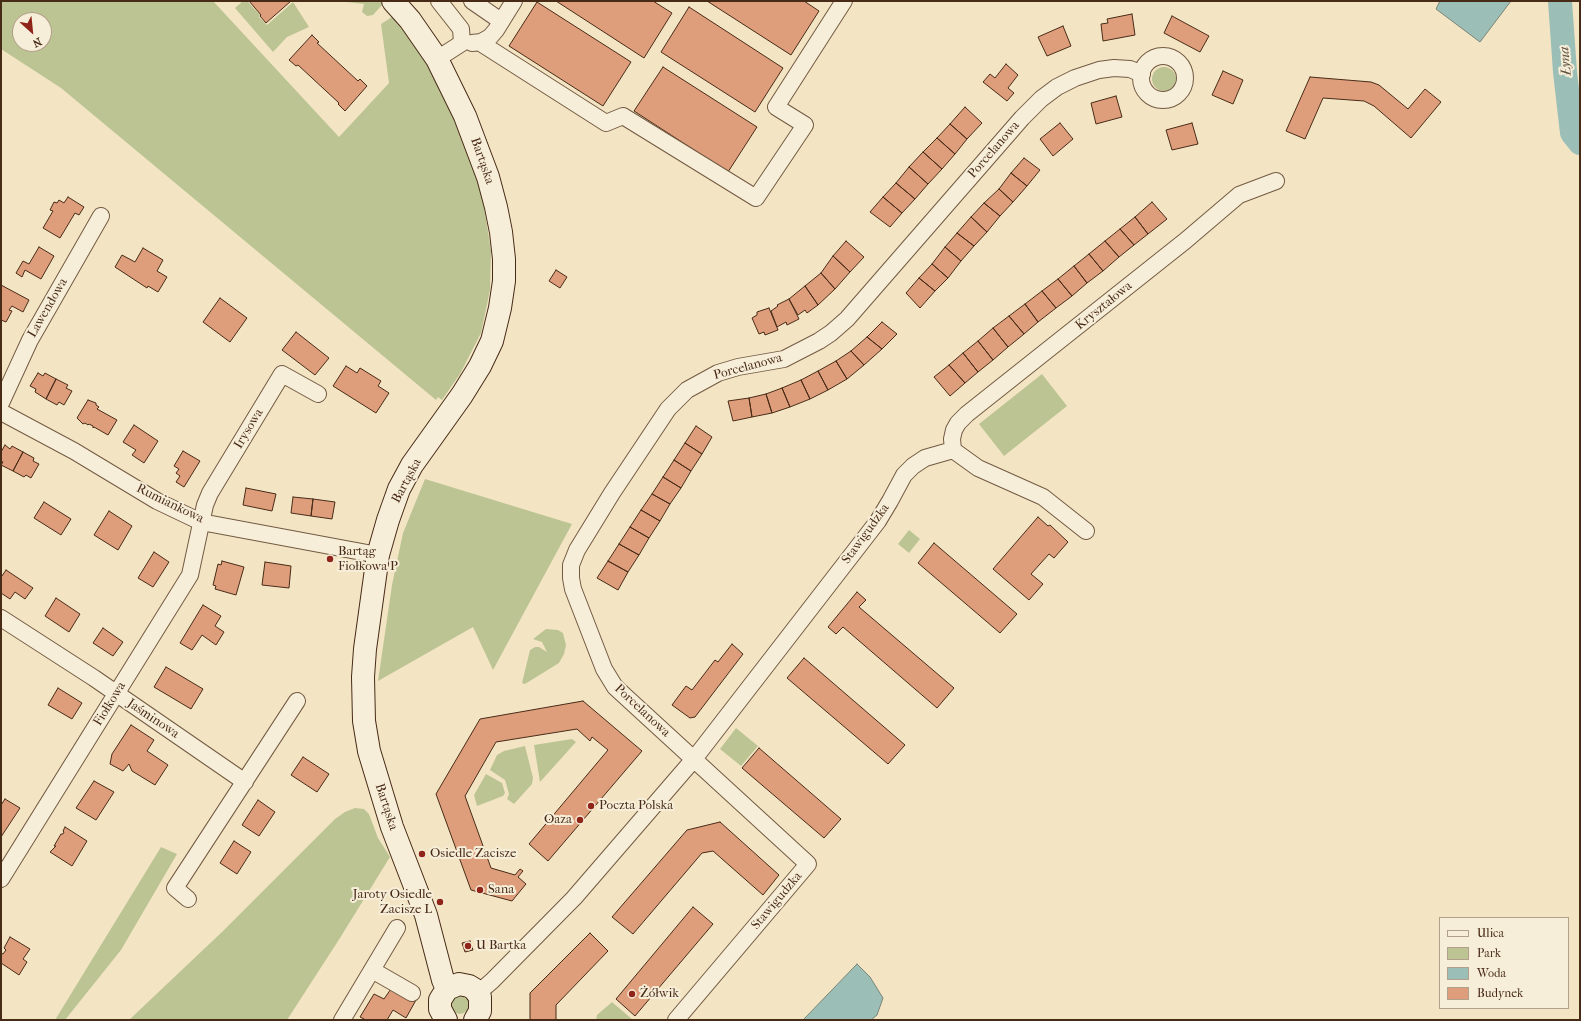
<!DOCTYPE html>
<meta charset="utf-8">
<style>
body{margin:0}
#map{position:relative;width:1581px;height:1021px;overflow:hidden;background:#f3e5c4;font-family:"IM FELL French Canon",serif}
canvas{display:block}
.frame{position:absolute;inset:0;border:2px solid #482b17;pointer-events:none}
.legend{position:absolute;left:1439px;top:917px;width:130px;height:92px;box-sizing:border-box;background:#f7eed9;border:1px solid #b1a08b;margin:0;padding:5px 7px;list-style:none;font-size:12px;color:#482b17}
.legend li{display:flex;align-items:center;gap:8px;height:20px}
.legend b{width:20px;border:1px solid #b1a08b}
.north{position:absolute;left:12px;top:12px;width:40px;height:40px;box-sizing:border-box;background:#f7eed9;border:1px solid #b1a08b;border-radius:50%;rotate:153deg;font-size:11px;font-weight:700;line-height:16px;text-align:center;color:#482b17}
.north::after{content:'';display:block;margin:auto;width:14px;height:18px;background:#8f2418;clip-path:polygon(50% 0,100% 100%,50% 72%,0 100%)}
</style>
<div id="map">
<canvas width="1581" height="1021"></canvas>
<div class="frame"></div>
<ul class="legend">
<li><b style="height:5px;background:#f7eed9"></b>Ulica</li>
<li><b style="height:11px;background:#bdc493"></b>Park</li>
<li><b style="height:11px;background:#9bbfb7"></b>Woda</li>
<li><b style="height:11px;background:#de9d7b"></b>Budynek</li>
</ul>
<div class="north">N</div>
</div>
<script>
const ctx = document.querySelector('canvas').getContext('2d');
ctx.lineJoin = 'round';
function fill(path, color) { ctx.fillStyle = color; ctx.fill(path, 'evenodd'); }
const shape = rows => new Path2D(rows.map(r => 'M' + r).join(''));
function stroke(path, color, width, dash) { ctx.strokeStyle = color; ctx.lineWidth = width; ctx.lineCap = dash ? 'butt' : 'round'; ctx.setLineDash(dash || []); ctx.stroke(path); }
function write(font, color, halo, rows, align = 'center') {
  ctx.font = font + ' "IM FELL French Canon",serif'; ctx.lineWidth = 4; ctx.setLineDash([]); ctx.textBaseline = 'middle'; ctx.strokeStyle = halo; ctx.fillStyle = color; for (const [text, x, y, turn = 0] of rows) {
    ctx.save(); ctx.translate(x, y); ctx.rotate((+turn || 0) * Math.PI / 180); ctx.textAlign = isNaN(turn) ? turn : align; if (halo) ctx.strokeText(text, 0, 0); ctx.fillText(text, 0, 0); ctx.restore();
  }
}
fill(shape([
 [1,1,213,1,339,137,389,83,381,24,392,17,412,41,429,66,450,104,470,157,483,200,491,251,490,290,481,333,460,374,442,400,438,397,436,400,61,88,1,49],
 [20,20,44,20,44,44,20,44],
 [243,1,248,2,260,15,259,17,267,25,293,2,309,27,287,37,273,52,235,8],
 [345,1,380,1,383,4,373,15,367,16,362,12,364,4,346,2],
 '1152 79a12 12 0 1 1 24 0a12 12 0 1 1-24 0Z',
 [1042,374,1067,406,1004,456,979,424],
 [425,479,572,524,493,670,473,627,378,681,392,585,403,533],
 [909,530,920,539,909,553,898,544],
 [546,629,558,630,563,633,566,645,564,654,559,663,525,684,522,683,530,650,535,647,539,647,547,652,542,642,533,639],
 [736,728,758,746,741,766,720,749],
 [572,739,576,742,540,782,534,745],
 [525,746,533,778,532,784,514,804,507,799,509,794,505,780,490,770,497,755,504,751],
 [486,774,502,783,505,793,503,796,477,806,474,795],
 [355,808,364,809,369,814,378,838,390,857,340,938,287,1020,129,1020,223,931,335,819,345,812],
 [161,847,177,854,121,950,65,1020,55,1020],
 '451 1005a9 9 0 1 1 18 0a9 9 0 1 1-18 0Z',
 [612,1002,633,1020,596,1020,597,1015]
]), '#bdc493');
const water = shape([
 [1440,1,1511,1,1480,42,1436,9,1440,1],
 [857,964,870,977,883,998,877,1015,871,1020,803,1020,857,964]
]);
fill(water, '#9bbfb7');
stroke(water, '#7a8477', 1);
stroke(shape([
 [1560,1,1565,72,1572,133,1580,143]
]), '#9bbfb7', 24);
const building = shape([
 [249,1,291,1,266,23,260,16,261,15,249,1],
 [556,1,653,1,672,13,644,58,556,1],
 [707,1,804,1,819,11,791,55,707,1],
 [537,2,631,62,603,106,509,46,537,2],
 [689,7,783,68,755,112,661,52,689,7],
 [1132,14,1135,35,1103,41,1101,24,1108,23,1107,19,1132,14],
 [1172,16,1209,36,1200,52,1164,33,1172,16],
 [1063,26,1071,46,1047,56,1038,37,1063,26],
 [312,35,319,42,317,43,358,81,360,79,367,86,345,111,338,104,339,103,298,65,296,66,289,60,312,35],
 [1006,64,1018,75,1008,88,1014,93,1007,101,983,82,990,74,995,78,1006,64],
 [663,67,757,127,728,172,634,111,663,67],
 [1223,71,1243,80,1233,104,1212,95,1223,71],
 [1310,77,1371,82,1379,85,1408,109,1425,89,1441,102,1411,138,1374,106,1364,101,1323,98,1305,139,1286,131,1310,77],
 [1116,96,1122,117,1096,124,1091,103,1116,96],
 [965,107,982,123,967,139,950,124,965,107],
 [1060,123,1073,139,1053,156,1040,139,1060,123],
 [1192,123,1198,144,1172,150,1166,130,1192,123],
 [950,124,967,139,955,154,937,138,950,124],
 [937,138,955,154,942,169,923,152,937,138],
 [923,152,942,169,928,184,909,167,923,152],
 [1024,158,1040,170,1027,186,1011,173,1024,158],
 [909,167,928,184,915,199,896,183,909,167],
 [1011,173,1027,186,1013,202,999,189,1011,173],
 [896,183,915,199,902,213,883,197,896,183],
 [999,189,1013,202,1000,216,984,203,999,189],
 [68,197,84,207,79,215,75,213,60,238,43,228,53,211,50,210,54,202,57,203,59,200,64,203,68,197],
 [883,197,902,213,890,227,870,212,883,197],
 [1152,202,1167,219,1148,234,1135,217,1152,202],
 [984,203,1000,216,987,232,971,217,984,203],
 [971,217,987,232,974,246,957,233,971,217],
 [1135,217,1148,234,1134,245,1120,229,1135,217],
 [1120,229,1134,245,1119,257,1105,241,1120,229],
 [957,233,974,246,961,261,945,247,957,233],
 [846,241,864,257,850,272,833,256,846,241],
 [1105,241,1119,257,1103,271,1089,254,1105,241],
 [39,247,54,256,41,279,25,270,22,277,16,273,23,261,29,264,39,247],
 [945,247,961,261,948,278,932,264,945,247],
 [143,248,163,260,157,271,167,277,158,292,148,286,147,288,115,267,122,255,135,262,143,248],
 [1089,254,1103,271,1087,283,1074,266,1089,254],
 [833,256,850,272,835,289,821,273,833,256],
 [932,264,948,278,935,291,919,278,932,264],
 [1074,266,1087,283,1072,296,1058,279,1074,266],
 [556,270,567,277,560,288,549,281,556,270],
 [821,273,835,289,818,305,805,286,821,273],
 [919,278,935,291,920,308,906,293,919,278],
 [1058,279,1072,296,1056,308,1042,291,1058,279],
 [1,285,29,300,23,312,12,306,9,310,12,311,6,322,1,320,1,285],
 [805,286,818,305,807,313,805,310,798,315,789,299,805,286],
 [1042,291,1056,308,1038,322,1025,304,1042,291],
 [220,298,247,318,230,342,203,322,220,298],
 [789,299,799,319,787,325,786,322,777,327,771,311,778,306,777,305,789,299],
 [1025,304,1038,322,1024,334,1009,316,1025,304],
 [769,308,778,330,765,335,764,332,759,334,752,318,757,315,757,312,769,308],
 [1009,316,1024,334,1008,347,993,328,1009,316],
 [882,322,897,334,882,349,867,337,882,322],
 [993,328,1008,347,993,360,978,341,993,328],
 [296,332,329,358,315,375,282,350,296,332],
 [867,337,882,349,864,365,851,351,867,337],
 [978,341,993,360,978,372,963,353,978,341],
 [851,351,864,365,847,379,836,361,851,351],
 [963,353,978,372,965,383,949,365,963,353],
 [836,361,847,379,828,390,818,371,836,361],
 [949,365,965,383,950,396,934,377,949,365],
 [346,366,357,373,360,368,381,381,378,386,389,393,376,413,333,386,346,366],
 [818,371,828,390,810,399,801,380,818,371],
 [38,373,43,376,45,373,56,379,46,399,35,392,36,389,30,386,38,373],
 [56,379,68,385,66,388,72,391,64,405,59,402,57,405,46,399,56,379],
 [801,380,810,399,790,407,782,388,801,380],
 [782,388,790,407,772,413,766,394,782,388],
 [766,394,772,413,752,417,749,398,766,394],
 [749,398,752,417,733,421,728,401,749,398],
 [88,400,96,403,96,405,99,407,97,409,117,420,108,435,94,427,93,428,93,426,89,424,88,425,85,423,83,424,77,418,88,400],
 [134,425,158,441,144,463,132,455,136,450,123,442,134,425],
 [696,426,712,437,702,454,685,443,696,426],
 [685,443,702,454,691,471,674,460,685,443],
 [5,445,10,449,12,446,23,452,13,471,1,465,3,462,1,461,1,452,5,445],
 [183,451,200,461,184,487,176,482,180,476,176,473,179,469,174,466,183,451],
 [23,452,34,458,33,461,39,464,31,478,26,475,24,477,13,471,23,452],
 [674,460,691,471,681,488,663,477,674,460],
 [663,477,681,488,670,504,652,494,663,477],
 [246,488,276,494,272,511,243,505,246,488],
 [652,494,670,504,660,521,641,510,652,494],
 [293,497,313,499,311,516,291,513,293,497],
 [313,499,335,502,332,519,311,516,313,499],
 [44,502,71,519,61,535,34,518,44,502],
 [641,510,660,521,649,538,630,527,641,510],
 [109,511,132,526,118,550,94,535,109,511],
 [1038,517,1048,526,1050,525,1068,542,1054,558,1049,554,1031,574,1043,584,1029,600,993,569,1038,517],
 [630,527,649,538,639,555,619,544,630,527],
 [934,543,1017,614,1000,633,918,563,934,543],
 [619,544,639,555,628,572,608,561,619,544],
 [154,552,169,562,153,587,138,578,154,552],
 [222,561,244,567,236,595,215,589,216,586,213,585,218,564,221,565,222,561],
 [608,561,628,572,618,590,597,578,608,561],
 [265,562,291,566,289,588,262,585,265,562],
 [6,570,33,588,25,599,15,592,10,599,1,593,1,575,2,576,6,570],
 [857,592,866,600,859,607,954,688,937,708,843,627,836,634,828,627,857,592],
 [56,598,80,614,69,632,45,616,56,598],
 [203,605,221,616,215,626,224,632,216,645,202,635,192,650,180,643,203,605],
 [103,628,123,642,113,656,93,643,103,628],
 [732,644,743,654,695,717,690,718,672,705,686,686,692,690,715,660,718,662,732,644],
 [804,658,905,745,888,764,787,678,804,658],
 [166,667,203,689,191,709,154,687,166,667],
 [58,688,82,703,72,719,48,705,58,688],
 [583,701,642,751,548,861,529,844,608,750,592,737,590,741,577,729,496,742,465,796,491,868,515,875,520,869,523,871,518,877,526,884,512,901,471,890,436,794,480,719,583,701],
 [131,725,154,740,147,751,168,765,155,785,132,771,129,764,123,771,110,764,112,754,131,725],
 [759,748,841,819,824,838,742,768,759,748],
 [303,757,329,774,317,792,291,775,303,757],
 [94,781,114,792,96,820,76,808,94,781],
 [5,799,20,808,1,837,1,805,5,799],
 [258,800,275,812,259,836,242,825,258,800],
 [720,822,779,875,763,895,713,851,702,853,633,934,612,917,687,830,720,822],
 [65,827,87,841,72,866,50,852,56,846,54,846,61,834,63,834,64,832,63,831,65,827],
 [234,841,251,852,237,874,220,863,234,841],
 [693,907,713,924,635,1016,616,999,693,907],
 [590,933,608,951,556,1005,556,1020,530,1020,530,993,590,933],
 [10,937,30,949,23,959,27,962,19,975,1,963,1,953,3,954,6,950,4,948,10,937],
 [470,941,473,950,465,952,462,943,470,941],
 [393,986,416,1000,406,1018,393,1010,387,1020,366,1020,360,1017,374,994,384,999,393,986]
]);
fill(building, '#de9d7b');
stroke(building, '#482b17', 1);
const street = shape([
 [472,1,501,21],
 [479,42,606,123,623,116,756,198,805,125,776,107,844,1],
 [472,43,481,42,490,37,496,30,514,1],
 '1141 78a22 22 0 1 1 44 0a22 22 0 1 1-44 0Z',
 [437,59,462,43,461,29,439,1],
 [1,403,30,340,101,216],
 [1,412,74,451,157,501,201,522,378,555],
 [953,450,952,439,954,430,958,423,967,414,1185,241,1239,195,1276,181],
 [1,618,94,678,245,782],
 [1,879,190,575,205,505,210,493,282,374,318,394],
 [188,899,175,888,297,701],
 [372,970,412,993],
 [478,993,492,981,574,898,694,759,878,521,890,501,904,475,913,466,925,458,953,450,978,468,1043,497,1086,531],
 [342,1020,397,928],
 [676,1020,808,864,615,687,604,669,573,589,571,578,571,565,577,550,612,493,668,409,687,390,718,373,738,367,784,359,819,341,831,333,847,319,1022,118,1041,99,1057,87,1075,78,1099,70,1114,68,1130,69,1142,74]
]);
const secondary = shape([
 [393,1,410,20,437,59,465,116,488,177,496,207,501,232,504,259,504,281,500,308,492,341,480,366,462,395,412,465,399,489,388,520,378,555,365,649,363,677,364,721,369,751,392,827,426,915,443,980,447,989],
 [446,1020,440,1009,440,1000,447,989,459,984,469,986,474,989,480,997,480,1011,475,1020]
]);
stroke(street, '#735a42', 18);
stroke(secondary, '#482b17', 24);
stroke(street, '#f7eed9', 16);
stroke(secondary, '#f7eed9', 22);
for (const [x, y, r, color] of [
 [330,559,4,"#8f2418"],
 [591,806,4,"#8f2418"],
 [580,820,4,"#8f2418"],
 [422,854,4,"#8f2418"],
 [480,890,4,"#8f2418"],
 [440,902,4,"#8f2418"],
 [468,946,4,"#8f2418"],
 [632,994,4,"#8f2418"]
]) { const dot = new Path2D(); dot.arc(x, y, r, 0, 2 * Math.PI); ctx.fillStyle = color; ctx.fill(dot); stroke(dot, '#f7eed9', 1.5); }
write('13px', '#482b17', '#f7eed9', [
 ["Porcelanowa",994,150,-49],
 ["Bartąska",482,161,71],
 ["Kryształowa",1104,306,-39],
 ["Lawendowa",48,308,-60],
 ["Porcelanowa",748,367,-15],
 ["Irysowa",249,429,-59],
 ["Bartąska",407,481,-62],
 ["Rumiankowa",170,504,26],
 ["Stawigudzka",866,534,-54],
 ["Fiołkowa",110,704,-58],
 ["Porcelanowa",642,711,43],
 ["Jaśminowa",153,719,34],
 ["Bartąska",386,807,72],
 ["Stawigudzka",777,901,-50]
]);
write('13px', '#482b17', '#f7eed9', [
 ["Bartąg",338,552],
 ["Fiołkowa P",338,567],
 ["Poczta Polska",599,806],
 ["Oaza",572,820,"right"],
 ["Osiedle Zacisze",430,854],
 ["Sana",488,890],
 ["Jaroty Osiedle",432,895,"right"],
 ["Zacisze L",432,910,"right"],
 ["U Bartka",476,946],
 ["Żółwik",640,994]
], 'left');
write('italic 14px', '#5d503f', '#f7eed9', [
 ["Łyna",1566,61,-95]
]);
</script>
